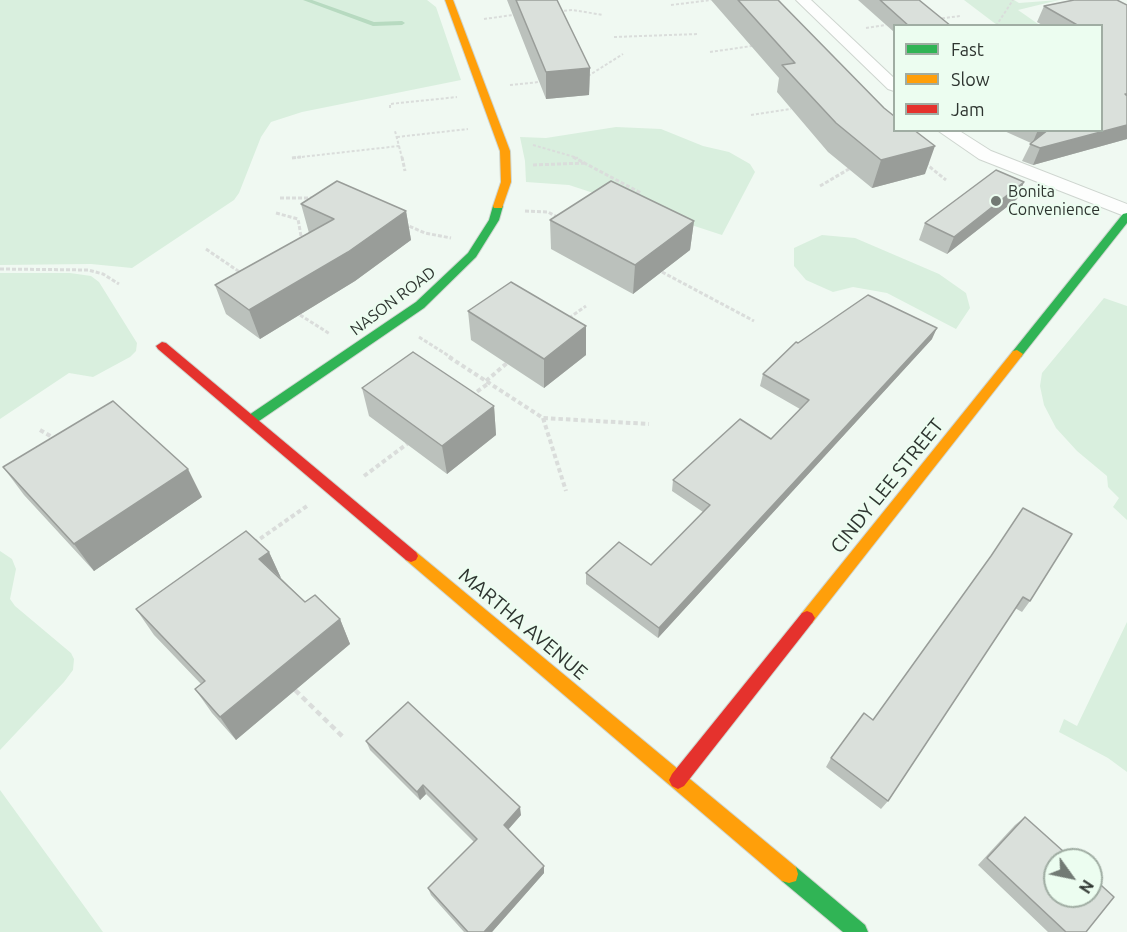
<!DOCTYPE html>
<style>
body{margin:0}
#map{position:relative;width:1127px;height:932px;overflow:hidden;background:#f0f9f2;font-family:Ubuntu,sans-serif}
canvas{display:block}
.legend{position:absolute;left:893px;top:24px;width:210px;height:108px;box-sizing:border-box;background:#ecfdf0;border:2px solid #a0ada3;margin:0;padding:8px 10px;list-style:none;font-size:18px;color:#2e3530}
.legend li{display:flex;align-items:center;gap:12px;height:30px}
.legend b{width:30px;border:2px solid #a0ada3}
.north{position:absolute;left:1043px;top:848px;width:60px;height:60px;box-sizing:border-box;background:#ecfdf0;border:2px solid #a0ada3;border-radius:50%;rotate:123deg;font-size:16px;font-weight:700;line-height:24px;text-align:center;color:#2e3530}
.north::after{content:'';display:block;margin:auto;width:21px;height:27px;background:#727a74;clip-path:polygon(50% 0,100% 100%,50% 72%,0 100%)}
</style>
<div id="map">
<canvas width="1127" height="932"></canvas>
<ul class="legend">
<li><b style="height:8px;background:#30b455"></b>Fast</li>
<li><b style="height:8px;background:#ff9f0a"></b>Slow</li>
<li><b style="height:8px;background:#e5322d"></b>Jam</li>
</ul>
<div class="north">N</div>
</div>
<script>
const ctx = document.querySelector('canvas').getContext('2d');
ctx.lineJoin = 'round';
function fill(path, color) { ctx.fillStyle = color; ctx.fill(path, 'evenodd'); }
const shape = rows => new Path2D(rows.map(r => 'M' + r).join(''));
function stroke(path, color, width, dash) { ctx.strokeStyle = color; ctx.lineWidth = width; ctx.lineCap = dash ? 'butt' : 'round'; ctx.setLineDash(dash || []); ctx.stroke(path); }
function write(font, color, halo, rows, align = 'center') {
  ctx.font = font + ' Ubuntu,sans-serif'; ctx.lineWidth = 4.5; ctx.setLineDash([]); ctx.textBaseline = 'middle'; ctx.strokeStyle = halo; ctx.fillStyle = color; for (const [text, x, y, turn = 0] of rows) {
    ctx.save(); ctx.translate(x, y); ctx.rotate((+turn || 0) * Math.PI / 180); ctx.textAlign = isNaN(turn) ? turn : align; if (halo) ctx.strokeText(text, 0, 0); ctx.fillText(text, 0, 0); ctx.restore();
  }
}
fill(shape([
 [0,0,427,0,436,7,461,80,302,112,271,122,261,137,239,193,234,200,132,268,91,264,0,265],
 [964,0,1014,0,1019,3,1059,0,1018,10,1041,26,997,25],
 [616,127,661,129,703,146,729,152,750,164,755,172,722,235,569,185,526,182,525,161,520,137,546,138],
 [822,235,855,238,939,274,966,293,970,308,956,329,887,293,853,287,833,292,806,280,794,266,794,248],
 [0,273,70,273,91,276,99,282,137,343,136,351,130,357,93,377,69,373,0,419],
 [1104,298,1127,306,1127,520,1113,507,1119,498,1108,487,1107,476,1077,451,1056,428,1044,405,1040,386,1042,373],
 [0,551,12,559,16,569,10,599,15,606,71,653,74,659,73,670,64,682,0,750],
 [1127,622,1127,772,1108,758,1059,732,1064,719,1077,726],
 [0,790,103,932,0,932]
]), '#d9efde');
fill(shape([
 [303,0,312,0,374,22,402,21,405,23,402,25,373,26,303,0]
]), '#b7dac0');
const street = shape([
 [796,0,811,0,894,78,894,91,888,89,796,0],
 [937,130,958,130,991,151,1127,204,1127,217,979,159,937,130]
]);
const fast = shape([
 [498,203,503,206,499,220,476,257,424,308,256,423,246,423,245,420,246,417,416,302,468,253,489,220,493,206,498,203],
 [1127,213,1127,223,1021,357,1013,357,1011,354,1013,351,1123,214,1127,213],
 [789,865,796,867,865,925,868,932,843,932,782,881,780,874,782,867,789,865]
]);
const slow = shape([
 [445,0,453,0,510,151,511,182,502,208,494,208,493,206,501,182,500,151,445,0],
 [1017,350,1023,354,1021,357,812,623,807,625,802,623,799,618,802,613,1013,351,1017,350],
 [411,550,416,552,796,867,798,874,796,881,789,883,782,881,406,560,404,556,406,552,411,550]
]);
const jam = shape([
 [162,342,166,343,416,552,418,556,416,560,411,562,406,560,158,349,156,346,162,342],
 [807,611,812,613,815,618,812,623,684,786,678,789,672,786,669,780,672,774,802,613,807,611]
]);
stroke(street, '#ced5cf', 2);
stroke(fast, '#ced5cf', 2);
stroke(slow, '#ced5cf', 2);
stroke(jam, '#ced5cf', 2);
stroke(shape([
 [671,5,711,0],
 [559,11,573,10,603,15],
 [484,19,513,15],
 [937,19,960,16],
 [996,26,1013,0],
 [866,28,886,25],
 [614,37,698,34],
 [710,52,752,46],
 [588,76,623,54],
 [510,85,539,82],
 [390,108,390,104,457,97],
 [751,115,791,109],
 [397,137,468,129],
 [533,145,578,158],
 [399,146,402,158],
 [292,158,399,146,395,131]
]), '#dadddb', 2, [3, 2]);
stroke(shape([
 [402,157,405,171],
 [573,157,641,193],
 [292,158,301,157],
 [925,163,946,180],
 [533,165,585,163],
 [820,186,849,169],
 [280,198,315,198],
 [525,211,548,212,559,218],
 [276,213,298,219,301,236,304,238],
 [404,224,425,233,451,238],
 [206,249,241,273],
 [0,269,88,270,103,274,119,284],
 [662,272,754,321],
 [300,315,330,334],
 [569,318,586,306],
 [419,337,452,358]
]), '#dadddb', 3, [4, 2]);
stroke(shape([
 [449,357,543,418,649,424],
 [486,381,507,363],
 [471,396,489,383],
 [543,418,566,491],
 [40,430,57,440],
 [364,476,407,444],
 [254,543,307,506]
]), '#dadddb', 4, [4.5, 3]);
stroke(shape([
 [295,690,345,739]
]), '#dadddb', 4.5, [6, 4]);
fill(street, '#fdfefd');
fill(fast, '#30b455');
fill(slow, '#ff9f0a');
fill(jam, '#e5322d');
fill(shape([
 [507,0,557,0,590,68,589,95,546,99],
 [711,0,778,0,925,174,872,188,828,152,777,92,779,78],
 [858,0,919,0,951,26,894,26,894,32],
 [1074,0,1117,0,1127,5,1127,139,1033,165,1022,161,1031,143,1002,130,1101,130,1101,26,1044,26,1037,22,1044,6],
 [1024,182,1017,199,947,254,919,240,925,223],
 [301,204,406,211,411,240,355,281,260,339,226,314,215,285,309,233],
 [550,220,694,221,690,250,633,294,551,249],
 [468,311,586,355,544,388,471,340],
 [932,339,658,638,586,584,586,573,651,565,703,512,672,491,673,480,771,439,800,409,760,386,763,374,798,343],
 [362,388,494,406,496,435,447,474,369,416],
 [3,467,202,497,94,571,24,495],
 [269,552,281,578,305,602,340,619,350,644,236,740,212,713,195,689,201,684,154,635,136,609],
 [991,556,1030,601,1022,612,1015,608,888,801,881,809,826,767,831,758,873,720],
 [366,741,521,815,508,830,544,866,544,873,492,932,464,932,431,895,428,888,474,842,426,794,420,800,370,750],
 [1025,817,1086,932,1048,932,978,865,1015,825]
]), '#bbc1bc');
fill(shape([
 [590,68,589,95,546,99,546,72],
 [1127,125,1127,139,1033,165,1040,148],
 [1038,130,1055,130,1032,144],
 [935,146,925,174,872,188,881,160],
 [1024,182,1017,199,947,254,954,237],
 [406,211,411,240,355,281,260,339,249,310],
 [694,221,690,250,633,294,635,265],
 [586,326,586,355,544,388,544,359],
 [937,328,932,339,658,638,659,628],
 [494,406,496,435,447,474,442,446],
 [188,469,202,497,94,571,74,544],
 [269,552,281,578,259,559],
 [340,619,350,644,236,740,220,717],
 [423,785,426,794,420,800,417,792],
 [520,807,521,815,505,833,504,825],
 [544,866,544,873,492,932,484,932]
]), '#999d99');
const building = shape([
 [516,0,557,0,590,68,546,72,516,0],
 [738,0,778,0,884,108,894,116,894,130,914,130,935,146,881,160,836,123,782,65,795,63,738,0],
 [880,0,919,0,951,26,909,26,880,0],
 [1074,0,1117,0,1127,5,1127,94,1125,94,1127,96,1127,125,1040,148,1030,144,1048,130,1101,130,1101,26,1079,26,1044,6,1074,0],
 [996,170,1024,182,954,237,925,223,996,170],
 [337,181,406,211,348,252,249,310,215,285,334,219,301,204,337,181],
 [611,181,694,221,635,265,550,220,611,181],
 [511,282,586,326,544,359,468,311,511,282],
 [868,295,937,328,659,628,586,573,619,542,651,565,710,505,673,480,740,419,771,439,809,400,763,374,796,342,798,343,868,295],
 [413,352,494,406,442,446,362,388,413,352],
 [113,401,188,469,74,544,3,467,113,401],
 [1023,508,1072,534,1030,601,1023,597,888,801,831,758,864,713,873,720,991,556,1023,508],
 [246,531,269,552,259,559,305,602,315,595,340,619,220,717,195,689,205,681,136,609,246,531],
 [408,702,520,807,504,825,544,866,484,932,468,932,428,888,477,839,423,785,417,792,366,741,408,702],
 [1025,817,1073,860,1055,860,1055,896,1091,896,1091,876,1114,897,1086,932,1066,932,987,858,1025,817]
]);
fill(building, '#dae0db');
stroke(building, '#999d99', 1.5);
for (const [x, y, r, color] of [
 [996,201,6,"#727a74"]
]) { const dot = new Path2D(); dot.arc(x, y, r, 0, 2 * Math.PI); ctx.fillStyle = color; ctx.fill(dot); stroke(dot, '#ecfdf0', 2); }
write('16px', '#2e3530', '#ecfdf0', [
 ["Bonita",1008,192],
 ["Convenience",1008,210]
], 'left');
write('16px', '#2e3530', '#ecfdf0', [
 ["NASON ROAD",393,301,-37]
]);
write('20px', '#2e3530', '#ecfdf0', [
 ["CINDY LEE STREET",887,486,-51],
 ["MARTHA AVENUE",523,624,40]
]);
</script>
